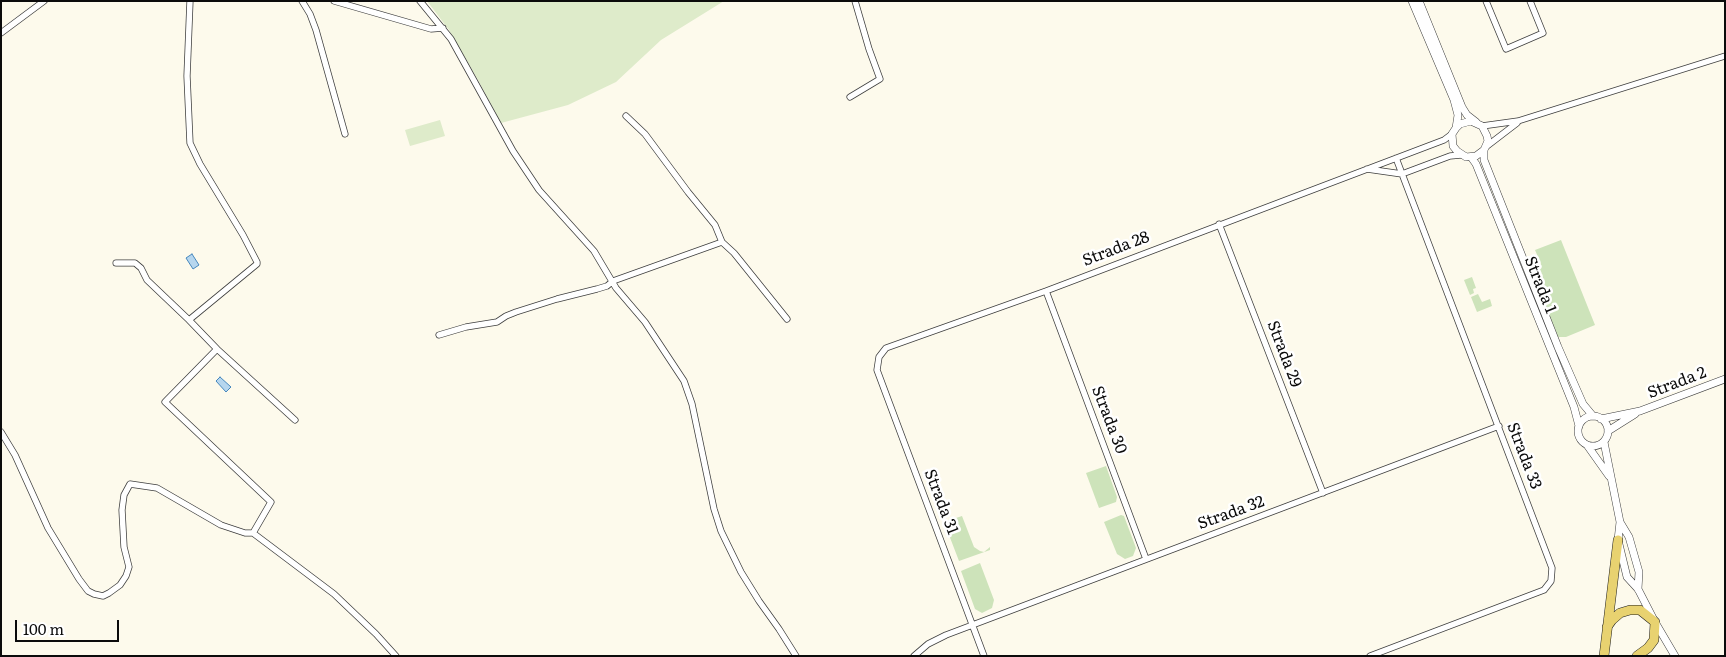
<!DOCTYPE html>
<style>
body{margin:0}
#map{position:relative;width:1726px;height:657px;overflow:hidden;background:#fdfaec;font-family:Literata,serif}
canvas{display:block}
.frame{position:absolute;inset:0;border:2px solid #0b0b0b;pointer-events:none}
.scale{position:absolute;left:15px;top:620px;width:104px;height:22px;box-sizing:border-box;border:2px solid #0b0b0b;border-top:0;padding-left:6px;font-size:15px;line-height:18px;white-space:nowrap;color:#0b0b0b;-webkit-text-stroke:4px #fff;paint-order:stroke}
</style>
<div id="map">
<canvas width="1726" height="657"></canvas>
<div class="frame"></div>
<div class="scale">100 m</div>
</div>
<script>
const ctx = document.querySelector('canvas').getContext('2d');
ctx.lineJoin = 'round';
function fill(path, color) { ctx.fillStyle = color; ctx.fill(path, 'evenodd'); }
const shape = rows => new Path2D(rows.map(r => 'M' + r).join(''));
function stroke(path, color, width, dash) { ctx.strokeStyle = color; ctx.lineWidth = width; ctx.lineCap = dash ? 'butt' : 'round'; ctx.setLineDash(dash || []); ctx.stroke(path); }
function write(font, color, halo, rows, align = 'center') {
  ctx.font = font + ' Literata,serif'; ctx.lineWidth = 5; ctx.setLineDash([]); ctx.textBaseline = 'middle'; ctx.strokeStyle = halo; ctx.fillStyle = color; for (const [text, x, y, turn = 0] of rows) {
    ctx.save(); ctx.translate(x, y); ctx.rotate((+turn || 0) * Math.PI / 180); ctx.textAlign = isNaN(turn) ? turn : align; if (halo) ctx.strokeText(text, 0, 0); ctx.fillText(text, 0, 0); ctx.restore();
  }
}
fill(shape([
 [1561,240,1595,325,1566,337,1558,337,1530,269,1541,264,1535,250],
 [1472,277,1476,288,1473,289,1474,293,1470,295,1464,280],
 [1478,294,1482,302,1490,299,1492,306,1477,312,1471,297],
 [1106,466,1117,497,1116,502,1099,508,1086,473],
 [1121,515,1124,516,1136,548,1133,556,1125,559,1117,554,1104,522],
 [962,516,974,547,980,551,984,552,990,547,990,550,959,561,944,522],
 [980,563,994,600,992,608,982,613,975,609,961,571]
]), '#cde3ba');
fill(shape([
 [427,1,724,1,661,40,616,82,568,105,501,123,478,80,449,30],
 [440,120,445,136,410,146,405,130]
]), '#deebca');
const water = shape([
 [192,254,199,265,193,269,186,258,192,254],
 [220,377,231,387,226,392,216,381,220,377]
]);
fill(water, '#b6d6ee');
stroke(water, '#4687bd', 1);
const minor = shape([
 [190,1,187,76,190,143,200,164,243,235,257,262,257,264,189,320,217,349,165,402,271,502,253,533],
 [302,1,310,14,316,30,345,134],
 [334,1,431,29,443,28],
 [420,1,451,39,513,151,539,190,594,251,616,288,645,322,684,381,692,404,714,509,721,531,741,572,759,601,779,629,796,656],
 [1486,1,1506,49,1543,33,1530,1],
 [1,33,44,1],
 [850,97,880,79,869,49,855,1],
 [626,116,645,134,688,192,715,225,722,242,734,253,787,319],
 [1482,126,1518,121,1725,56],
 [1487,146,1517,123],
 [1367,169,1402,174,1450,156,1461,155],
 [1219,224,1323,493],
 [116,263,135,263,141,268,147,280,189,320],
 [1046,291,1146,559],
 [439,335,466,327,497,322,506,316,516,312,557,299,597,289,607,286,613,281,722,242],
 [217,349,295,420],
 [1,432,15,455,48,528,79,579,88,591,94,594,103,596,109,593,120,585,126,576,129,567,124,547,122,510,124,495,130,484,157,488,221,525,245,533,253,533],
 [253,533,334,594,376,634,396,656],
 [914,656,928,644,946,635,1499,426],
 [984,656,877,370,879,357,886,348,1046,291,1444,140,1452,134],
 [1370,656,1544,590,1551,581,1552,568,1396,158]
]);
const tertiary = shape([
 [1412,1,1454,100,1458,115,1456,128,1452,134,1453,146,1457,151,1466,157,1476,156,1484,150,1488,141,1487,136,1482,126,1471,121,1460,124,1456,128],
 [1419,1,1462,107,1467,115,1476,122],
 [1484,150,1484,160,1558,347,1583,404,1593,416],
 [1471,157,1476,164,1574,407,1579,426],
 '1578 431a15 15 0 1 1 30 0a15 15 0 1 1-30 0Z',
 [1601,419,1640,411,1725,379],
 [1608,431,1635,414],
 [1604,442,1620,522,1629,537,1639,572,1638,589],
 [1587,445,1609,476],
 [1620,522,1618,540,1627,577,1638,589,1655,622,1675,656]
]);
const primary = shape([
 [1607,627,1612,620,1620,613,1630,610,1640,610,1655,622,1654,640,1648,648,1637,656],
 [1604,656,1618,540]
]);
stroke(minor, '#3e3e3e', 7);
stroke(tertiary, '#3e3e3e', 8);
stroke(primary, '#1c1c1c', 10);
stroke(minor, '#fff', 5.5);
stroke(tertiary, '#fff', 7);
stroke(primary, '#e8d270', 9);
write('16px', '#0b0b0b', '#fff', [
 ["Strada 28",1116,249,-21],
 ["Strada 1",1540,285,68],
 ["Strada 29",1284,354,69],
 ["Strada 2",1677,383,-21],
 ["Strada 30",1109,420,69],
 ["Strada 33",1524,456,69],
 ["Strada 31",941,502,69],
 ["Strada 32",1231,513,-20]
]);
</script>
